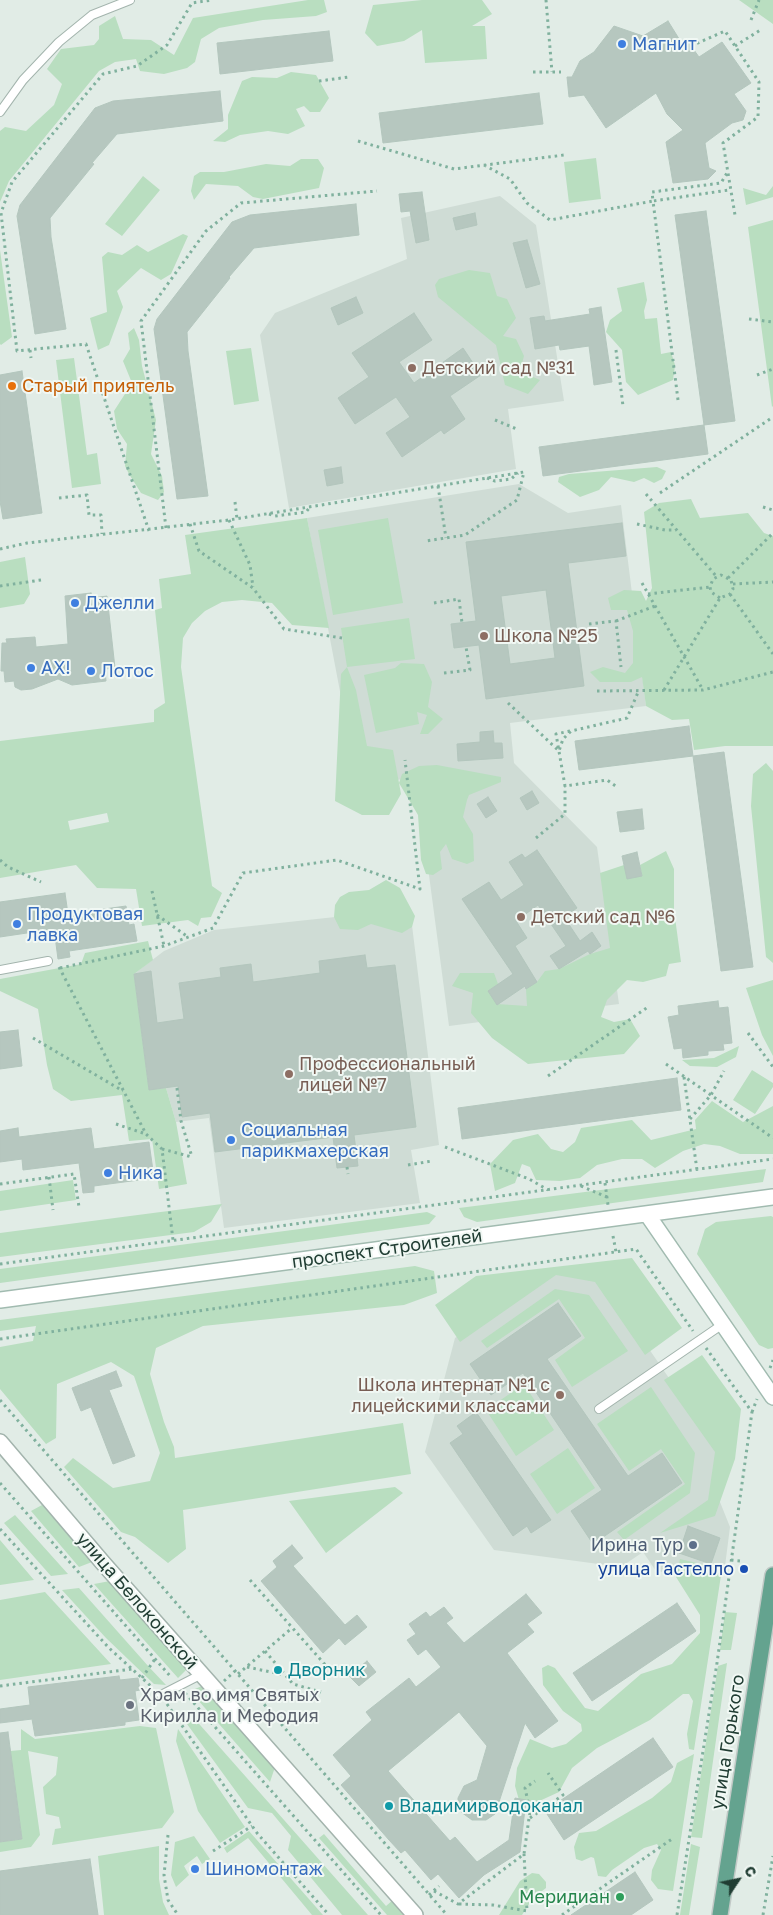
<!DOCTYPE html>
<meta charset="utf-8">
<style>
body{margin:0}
#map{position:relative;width:773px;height:1915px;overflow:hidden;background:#e1ece6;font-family:"Golos Text",sans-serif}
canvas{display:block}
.north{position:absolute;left:713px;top:1855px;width:50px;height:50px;-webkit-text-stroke:4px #f1f8f4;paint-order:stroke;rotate:56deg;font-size:14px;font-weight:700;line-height:20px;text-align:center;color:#203d33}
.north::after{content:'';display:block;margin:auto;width:18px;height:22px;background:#203d33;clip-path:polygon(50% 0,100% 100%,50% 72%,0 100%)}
</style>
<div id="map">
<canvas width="773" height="1915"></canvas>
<div class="north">С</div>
</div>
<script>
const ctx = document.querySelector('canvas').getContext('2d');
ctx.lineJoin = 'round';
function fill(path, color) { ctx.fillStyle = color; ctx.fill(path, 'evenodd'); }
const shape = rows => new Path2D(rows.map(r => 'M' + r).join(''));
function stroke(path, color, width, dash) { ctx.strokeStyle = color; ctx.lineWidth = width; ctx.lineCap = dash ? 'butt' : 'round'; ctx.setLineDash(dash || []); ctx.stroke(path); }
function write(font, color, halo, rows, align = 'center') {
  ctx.font = font + ' "Golos Text",sans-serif'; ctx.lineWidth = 4; ctx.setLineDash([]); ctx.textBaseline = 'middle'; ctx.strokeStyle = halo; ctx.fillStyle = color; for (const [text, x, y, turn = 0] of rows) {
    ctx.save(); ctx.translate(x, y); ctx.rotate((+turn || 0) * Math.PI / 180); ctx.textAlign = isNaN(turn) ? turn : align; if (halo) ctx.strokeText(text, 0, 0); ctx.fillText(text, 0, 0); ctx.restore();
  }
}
fill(shape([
 [500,196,536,225,564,401,508,409,516,469,289,508,260,335,275,313,407,259,401,218],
 [519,484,568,513,621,505,646,706,510,723,514,763,597,847,619,1004,449,1026,416,777,358,786,307,518],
 [410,909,439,1145,411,1150,420,1203,224,1228,209,1118,176,1122,166,1088,149,1090,134,974,164,951,214,930],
 [553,1270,599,1276,721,1454,718,1497,730,1527,724,1574,716,1580,656,1571,643,1552,621,1567,494,1550,425,1452,455,1338]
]), '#cfdcd5');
fill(shape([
 [308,0,324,0,327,12,316,16,263,20,219,28,201,39,195,62,187,68,164,74,140,71,136,59,115,62,99,71,9,181,0,202,0,131,5,127,26,131,54,105,62,84,47,69,61,49,94,45,99,39,99,26,115,16,123,39,151,40,174,55,193,18],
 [422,0,482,0,492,14,472,26,485,26,487,59,425,63,422,30,404,41,377,46,365,33,373,5],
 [739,0,773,0,773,24],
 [291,72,316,75,329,98,320,112,310,112,304,106,296,109,305,126,288,134,268,131,240,135,225,142,213,141,228,129,228,115,242,81,252,77,277,78],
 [596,158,601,199,569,203,564,162],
 [301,159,318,159,324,168,319,188,263,199,253,197,238,186,206,184,194,200,191,191,194,176,200,172,224,172,266,164,290,166],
 [143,176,160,190,122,236,105,224],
 [773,186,773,197,746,205,743,188,766,195],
 [773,220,773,406,772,407,748,227],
 [183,234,188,236,171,274,161,280,141,268,117,291,123,307,109,345,98,350,90,318,107,312,102,257,108,252,122,255,137,245,148,252],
 [0,250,12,337,1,345,0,344],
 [469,270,490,273,497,296,507,299,516,318,503,336,516,339,524,356,520,371,540,380,528,394,505,385,496,345,438,297,435,285,439,279],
 [644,282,647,300,644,311,645,319,657,318,661,354,671,352,675,365,673,380,638,395,626,382,622,350,606,332,610,320,622,311,617,288],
 [134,328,139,340,142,366,156,420,151,454,162,476,164,492,158,500,141,493,129,474,125,466,127,444,117,429,114,411,132,383,123,361,130,349,128,333],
 [251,348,259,401,234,405,226,351],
 [74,358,87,455,97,453,101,484,72,488,56,360],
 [657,467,666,471,662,479,654,483,644,478,634,482,611,477,599,490,580,497,558,482,559,477,569,474],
 [691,499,700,518,748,513,764,533,773,536,773,746,725,746,694,750,689,719,672,720,646,706,642,677,631,682,600,682,590,672,603,667,625,673,633,663,633,631,627,610,611,610,608,598,624,590,641,591,646,601,652,588,644,512,659,503],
 [307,518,329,628,292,625,272,603,242,600,222,602,205,611,192,623,183,638,181,667,212,886,222,893,211,917,201,918,198,926,188,920,142,926,136,889,97,888,76,865,0,878,0,741,154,722,154,710,165,703,155,610,162,608,159,579,191,574,185,535],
 [107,813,109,822,70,830,68,821],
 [388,518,403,603,333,615,318,530],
 [25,557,30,594,24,604,0,608,0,562],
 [409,618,415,659,347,667,356,690,367,746,393,750,401,794,389,815,362,815,335,801,341,674,347,667,341,628],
 [401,663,424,664,432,682,428,707,443,719,428,734,420,734,427,715,417,712,419,724,376,733,364,675,395,668],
 [766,763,773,771,773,963,766,957,751,806,753,774],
 [437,765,501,777,501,782,469,795,467,800,463,817,473,834,474,861,467,864,452,859,446,844,440,852,442,869,433,875,426,874,421,860,418,815,399,783,402,774,419,766],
 [666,851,674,869,674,910,681,962,669,964,666,976,643,982,627,980,607,1000,601,1017,614,1022,630,1019,640,1036,624,1054,528,1064,492,1038,471,1013,473,993,452,986,460,973,494,973,498,984,488,991,497,1004,527,1006,526,989,537,982,545,971,559,969,590,954,610,948,600,873,624,865,642,876,640,865],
 [386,880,400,888,415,916,412,927,402,933,371,924,358,930,340,929,334,917,335,905,340,897,349,892,369,890],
 [148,941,153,960,134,974,149,1089,166,1088,176,1122,187,1184,159,1189,152,1139,129,1141,122,1095,71,1101,53,1089,47,1065,38,1009,0,991,0,979,81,964,85,953],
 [773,980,773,1056,762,1035,746,988],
 [739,1046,736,1057,717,1067,690,1066,682,1060,714,1058],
 [752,1070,773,1083,773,1087,755,1114,733,1100],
 [712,1101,743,1122,773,1106,773,1154,740,1154,720,1146,704,1144,683,1151,655,1168,642,1159,622,1159,597,1165,580,1178,560,1181,536,1180,530,1167,522,1164,515,1183,495,1191,490,1164,513,1140,538,1134,551,1149,563,1152,575,1142,581,1128,632,1120,651,1140,696,1129,695,1120],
 [766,1169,763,1182,477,1222,464,1217,459,1208],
 [73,1180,76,1200,0,1211,0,1191],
 [222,1204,211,1222,194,1232,0,1257,0,1233],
 [427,1212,436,1216,429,1224,0,1283,0,1269],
 [771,1216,773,1217,773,1348,768,1349,759,1345,697,1254,705,1229,716,1222],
 [632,1258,682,1328,645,1355,595,1282,556,1275,460,1342,435,1305,476,1276],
 [415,1266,434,1271,437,1293,404,1305,203,1326,156,1348,150,1374,164,1422,174,1447,175,1458,403,1423,411,1474,183,1510,186,1549,168,1563,135,1537,121,1532,64,1467,73,1458,113,1488,150,1481,160,1453,134,1376,111,1362,57,1384,56,1438,46,1444,0,1389,0,1347,33,1341,36,1326,0,1331,0,1320],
 [555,1289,589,1295,628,1351,572,1387,555,1360,585,1338,559,1299,487,1348,481,1341],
 [702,1355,741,1409,735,1459,715,1516,660,1533,708,1500,715,1452,664,1380],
 [524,1384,554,1430,516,1456,486,1410],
 [651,1387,695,1453,690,1493,624,1540,617,1532,685,1484,661,1449,629,1471,597,1424],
 [568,1448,595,1488,557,1514,530,1474],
 [395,1487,403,1493,326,1553,289,1501],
 [42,1505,92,1562,79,1567,31,1511],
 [15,1515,68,1574,51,1576,4,1523],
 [0,1540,34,1580,0,1585],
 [680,1559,722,1569,694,1750,689,1749,687,1734,693,1701,689,1694,683,1694,650,1720,597,1748,572,1768,559,1792,535,1803,519,1800,515,1786,517,1768,530,1739,552,1748,566,1744,582,1731,581,1724,563,1711,543,1685,542,1668,548,1665,555,1668,585,1708,598,1711,641,1674,672,1664,700,1633,700,1615,676,1577],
 [110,1581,187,1669,178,1678,94,1584],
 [79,1588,149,1667,166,1685,154,1684,106,1638,62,1590],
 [45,1592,111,1664,0,1680,0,1600],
 [725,1612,737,1613,731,1650,720,1650],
 [727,1663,702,1838,691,1837,718,1666],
 [202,1686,275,1767,270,1782,190,1691],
 [193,1717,368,1915,342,1915,288,1850,291,1836,272,1813,248,1808,187,1724],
 [140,1726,156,1728,174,1812,162,1828,52,1845,55,1829,61,1828,59,1817,46,1814,43,1787,56,1775,58,1757,28,1751,40,1835,31,1847,0,1852,0,1842,22,1839,10,1751,21,1750,21,1729,35,1739],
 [178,1729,245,1827,220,1843,198,1811,176,1741],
 [694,1754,673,1891,658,1889,651,1880,652,1870,661,1850,657,1844,644,1848,612,1870,606,1877,598,1876,594,1858,591,1857,582,1861,576,1859,574,1847,579,1833,596,1831,652,1798,671,1782,677,1763],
 [249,1831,323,1915,312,1915,248,1838,227,1853,224,1848],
 [324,1834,386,1906,394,1899,408,1915,387,1915,319,1838],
 [194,1836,210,1859,202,1864,197,1856,184,1866,189,1875,176,1887,171,1875,175,1842],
 [691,1844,700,1847,689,1915,680,1915],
 [159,1846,159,1879,163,1902,169,1915,104,1915,98,1856],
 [532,1873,539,1874,546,1882,546,1888,533,1898,522,1915,499,1915,520,1881]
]), '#b9dec0');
const building = shape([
 [668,21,681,42,686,39,699,57,722,42,751,83,734,94,746,111,743,120,732,123,705,143,709,168,716,171,708,179,673,183,666,142,683,130,667,114,656,93,606,128,584,95,569,97,567,77,572,77,580,61,594,52,614,26,643,36,668,21],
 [329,31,333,61,220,74,217,43,329,31],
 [220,91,223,121,117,134,92,163,94,164,50,218,51,237,66,329,35,334,17,216,20,205,95,108,113,101,220,91],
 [539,93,543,124,383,143,379,113,539,93],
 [422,192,429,240,416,243,410,211,401,212,399,194,422,192],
 [356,204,359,235,254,248,229,277,230,278,187,332,188,351,208,496,177,499,154,329,157,319,232,222,250,215,356,204],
 [706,211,735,421,704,425,675,215,706,211],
 [475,213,477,225,456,230,453,218,475,213],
 [527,240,540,284,526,288,513,243,527,240],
 [356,297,363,313,338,325,331,308,356,297],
 [601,307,612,382,594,385,589,346,560,350,559,345,535,349,530,318,544,316,545,321,590,314,589,309,601,307],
 [414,313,432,340,399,362,414,383,463,348,481,375,450,396,465,419,444,434,441,430,402,457,386,433,410,417,396,397,355,424,338,398,369,377,352,353,414,313],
 [22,371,42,513,3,519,0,501,0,375,22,371],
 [704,425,708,454,543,476,539,447,704,425],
 [341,467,343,483,327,486,324,470,341,467],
 [622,523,626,556,568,563,584,686,486,699,479,645,454,648,451,624,476,621,466,542,622,523],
 [546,590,555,658,510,664,501,596,546,590],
 [91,593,92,598,107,596,115,668,105,669,106,681,72,685,58,679,32,689,21,690,15,687,14,681,5,682,4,671,1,671,2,643,7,643,6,639,35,637,36,647,68,644,65,596,91,593],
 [689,726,693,756,724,752,753,967,721,971,693,756,579,770,575,741,689,726],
 [493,731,494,743,502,743,503,758,458,761,457,744,480,742,480,732,493,731],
 [532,791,539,803,527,810,520,798,532,791],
 [488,797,497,811,486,818,477,804,488,797],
 [642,809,644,829,620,832,617,812,642,809],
 [537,850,577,908,564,917,580,941,592,932,601,946,590,954,588,951,559,969,550,956,566,946,538,905,516,921,527,938,515,946,537,982,526,989,525,986,497,1005,488,991,513,974,462,899,489,882,501,900,524,885,509,862,522,854,525,858,537,850],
 [637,852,642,876,627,879,622,856,637,852],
 [65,893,68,914,126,906,129,925,134,924,137,941,69,951,70,957,58,959,54,929,0,937,0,902,65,893],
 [365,955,367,968,395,965,416,1127,354,1135,358,1166,337,1168,333,1137,215,1152,210,1113,182,1117,178,1086,149,1090,134,974,151,971,157,1023,184,1019,179,983,221,977,220,968,251,964,253,982,320,973,319,961,365,955],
 [718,1001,719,1008,728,1007,732,1043,723,1044,724,1050,708,1051,708,1055,683,1058,682,1048,674,1049,668,1017,679,1015,678,1006,718,1001],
 [18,1030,22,1066,0,1069,0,1032,18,1030],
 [677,1078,681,1110,462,1139,458,1108,677,1078],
 [18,1128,19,1137,91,1128,94,1149,149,1142,154,1178,94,1186,94,1192,83,1193,79,1163,23,1170,22,1159,0,1162,0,1131,18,1128],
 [558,1303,581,1336,547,1359,628,1476,662,1453,682,1483,593,1544,571,1511,602,1490,523,1373,491,1395,470,1364,558,1303],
 [116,1371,122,1386,109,1390,135,1456,113,1464,91,1407,81,1411,72,1388,116,1371],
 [476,1412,551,1520,531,1533,527,1526,513,1536,450,1443,463,1434,457,1426,476,1412],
 [688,1526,720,1538,711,1564,679,1553,688,1526],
 [292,1545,303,1558,293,1566,345,1625,357,1615,367,1627,345,1645,339,1638,323,1653,261,1581,277,1567,273,1561,292,1545],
 [526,1594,542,1613,527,1624,534,1632,507,1653,558,1721,535,1738,525,1723,495,1814,486,1820,472,1820,461,1812,458,1805,458,1798,464,1786,477,1780,487,1746,459,1712,388,1771,450,1841,455,1837,477,1862,509,1840,515,1798,526,1800,520,1852,484,1875,459,1898,438,1874,431,1880,405,1850,401,1853,389,1840,341,1785,351,1776,333,1755,372,1720,366,1712,409,1678,416,1687,441,1667,426,1649,418,1655,407,1640,416,1634,409,1624,426,1612,430,1617,444,1607,453,1618,446,1623,464,1643,526,1594],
 [677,1603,696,1631,592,1701,573,1673,677,1603],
 [367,1661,376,1672,359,1686,349,1676,367,1661],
 [119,1676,120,1680,138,1678,140,1690,135,1691,139,1720,125,1722,125,1725,35,1736,32,1719,0,1723,0,1709,30,1705,28,1687,119,1676],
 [8,1732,22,1839,0,1842,0,1733,8,1732],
 [653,1738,673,1767,564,1840,545,1811,653,1738],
 [90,1859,98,1915,0,1915,0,1871,90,1859],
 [635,1872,653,1900,631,1915,571,1915,635,1872]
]);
fill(building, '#b6c7bf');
stroke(building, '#b3c6bd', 1);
const lane = shape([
 [0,112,23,80,59,42,92,15,130,0],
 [0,970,48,961],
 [599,1409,723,1324],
 [161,1695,202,1674]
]);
const street = shape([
 [0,1442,103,1563,415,1915]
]);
const secondary = shape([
 [647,1214,773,1397],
 [0,1300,773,1197]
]);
const primary = shape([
 [720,1915,773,1575]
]);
stroke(lane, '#a3b4ad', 10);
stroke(street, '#a3b4ad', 18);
stroke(secondary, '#a1bbb0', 18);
stroke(primary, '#c1c9c6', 18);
stroke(shape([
 [546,0,552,72],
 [751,20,759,0],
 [691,46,725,31,759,82,758,117,723,143,735,215],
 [735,46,762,29],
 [533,72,561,72],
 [319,81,349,77],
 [358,141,454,169,564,155],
 [484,165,510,179,527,203,550,220,653,201,652,192,721,183,727,173],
 [749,319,773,322],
 [30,350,31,358],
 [616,350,623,406],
 [757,375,773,369],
 [678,400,653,201,729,190],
 [495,420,519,430],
 [487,478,495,481,511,479,518,473],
 [438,486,446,538],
 [660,493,773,417],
 [646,494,716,576],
 [59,498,87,495,89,515,101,515,102,534],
 [235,502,237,519],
 [763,507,773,510],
 [269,514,275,516,306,512,310,507],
 [229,520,250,565,253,587],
 [190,524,199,551,253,588,284,629,342,638],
 [637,524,665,530,676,530],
 [166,528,141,321,206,231,241,203,377,191],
 [149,531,86,344,17,351,1,213,12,182,103,74,137,66,167,45,192,3,212,0],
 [0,549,27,543,229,520,524,472,517,500,465,535,426,541],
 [728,578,773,533],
 [642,583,703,690],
 [733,584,773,582],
 [0,586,41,580],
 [648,594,710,587],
 [730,594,773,654],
 [434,603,459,599,462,623],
 [616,621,655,606],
 [589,624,616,621,621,667],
 [444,673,470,670,466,647],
 [664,690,720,598,730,594,733,589,731,580,721,575,713,579,710,587,711,592,720,598],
 [597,691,703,690,773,672],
 [508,703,559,751,563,739,571,731,627,718,639,690],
 [570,731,556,734,565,786,607,780,617,787],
 [536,838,565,814,565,786],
 [0,860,8,867,41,882],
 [152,891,164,946],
 [157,915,188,937],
 [59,967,146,1134,162,1149,173,1240],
 [60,968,164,946,213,928,243,873,337,860,420,889,405,760],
 [748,1033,773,1067],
 [33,1038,123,1091],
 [666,1064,773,1138],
 [548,1076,648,1007],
 [684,1077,697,1170],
 [177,1088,181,1121,192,1157],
 [690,1119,711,1095,724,1071],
 [116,1124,146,1134],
 [445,1147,529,1179,548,1190],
 [162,1149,192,1157],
 [408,1165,432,1161],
 [347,1167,348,1174],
 [49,1177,53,1210],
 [605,1183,608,1205],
 [0,1184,74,1174,79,1207],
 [581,1186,607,1197],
 [613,1236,616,1252],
 [0,1264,773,1159],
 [0,1339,636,1249,693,1331],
 [770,1368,773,1360],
 [0,1400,447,1915],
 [752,1412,757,1399],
 [0,1483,171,1677],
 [0,1529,109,1648,153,1688],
 [731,1560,741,1561],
 [250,1580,328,1668],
 [265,1651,293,1684,321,1692],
 [247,1667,285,1675],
 [238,1674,292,1628],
 [142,1678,155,1659],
 [224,1681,235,1671],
 [0,1686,132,1669],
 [185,1693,381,1915],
 [167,1704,257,1833,329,1915],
 [530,1818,563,1795,548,1773],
 [168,1835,164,1875,168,1900,178,1915],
 [213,1851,252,1826],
 [434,1891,458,1904,524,1854,530,1811,525,1788,535,1781],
 [429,1895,439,1886],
 [459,1904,493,1905,527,1911,524,1854],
 [562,1915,672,1839],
 [677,1915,717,1663,752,1412,706,1348],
 [763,1915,773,1856]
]), '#80b19e', 3, [2.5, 4]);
stroke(lane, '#fff', 8);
stroke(street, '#fff', 15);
stroke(secondary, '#fff', 15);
stroke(primary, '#64a38f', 15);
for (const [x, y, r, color] of [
 [622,44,5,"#3f7fe0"],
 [412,368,5,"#8d6e63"],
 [12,386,5,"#e8710a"],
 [75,603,5,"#3f7fe0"],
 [484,636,5,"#8d6e63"],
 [31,668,5,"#3f7fe0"],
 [91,671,5,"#3f7fe0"],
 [521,917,5,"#8d6e63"],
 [17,924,5,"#3f7fe0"],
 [289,1074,5,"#8d6e63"],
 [231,1140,5,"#3f7fe0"],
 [108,1173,5,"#3f7fe0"],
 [560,1395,5,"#8d6e63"],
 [693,1545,5,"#5c6f8a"],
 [744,1569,5,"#1a4fb4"],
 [278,1670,5,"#0f9aa8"],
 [130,1705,5,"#6b7280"],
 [389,1806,5,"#0f9aa8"],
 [195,1869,5,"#3f7fe0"],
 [620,1897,5,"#2e9e5b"]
]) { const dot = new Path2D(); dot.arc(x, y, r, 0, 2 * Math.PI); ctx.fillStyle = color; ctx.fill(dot); stroke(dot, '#f1f8f4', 2); }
write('18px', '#366cbe', '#f1f8f4', [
 ["Магнит",632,44],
 ["Джелли",85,603],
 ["АХ!",41,668],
 ["Лотос",101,671],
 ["Продуктовая",27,914],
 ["лавка",27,935],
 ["Социальная",241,1130],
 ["парикмахерская",241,1151],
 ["Ника",118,1173],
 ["Шиномонтаж",205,1869]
], 'left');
write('18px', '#785e54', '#f1f8f4', [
 ["Детский сад №31",422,368],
 ["Школа №25",494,636],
 ["Детский сад №6",531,917],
 ["Профессиональный",299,1064],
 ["лицей №7",299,1085],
 ["Школа интернат №1 с",550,1385,"right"],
 ["лицейскими классами",550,1406,"right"]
], 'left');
write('18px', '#c56008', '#f1f8f4', [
 ["Старый приятель",22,386]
], 'left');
write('18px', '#203d33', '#f1f8f4', [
 ["проспект Строителей",387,1249,-8],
 ["улица Белоконской",137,1601,49],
 ["улица Горького",728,1742,-81]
]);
write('18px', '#4e5e75', '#f1f8f4', [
 ["Ирина Тур",683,1545]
], 'right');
write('18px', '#164399', '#f1f8f4', [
 ["улица Гастелло",734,1569]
], 'right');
write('18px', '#0d838f', '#f1f8f4', [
 ["Дворник",288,1670],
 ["Владимирводоканал",399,1806]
], 'left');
write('18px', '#5b616d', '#f1f8f4', [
 ["Храм во имя Святых",140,1695],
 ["Кирилла и Мефодия",140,1716]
], 'left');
write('18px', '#27864d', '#f1f8f4', [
 ["Меридиан",610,1897]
], 'right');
</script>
